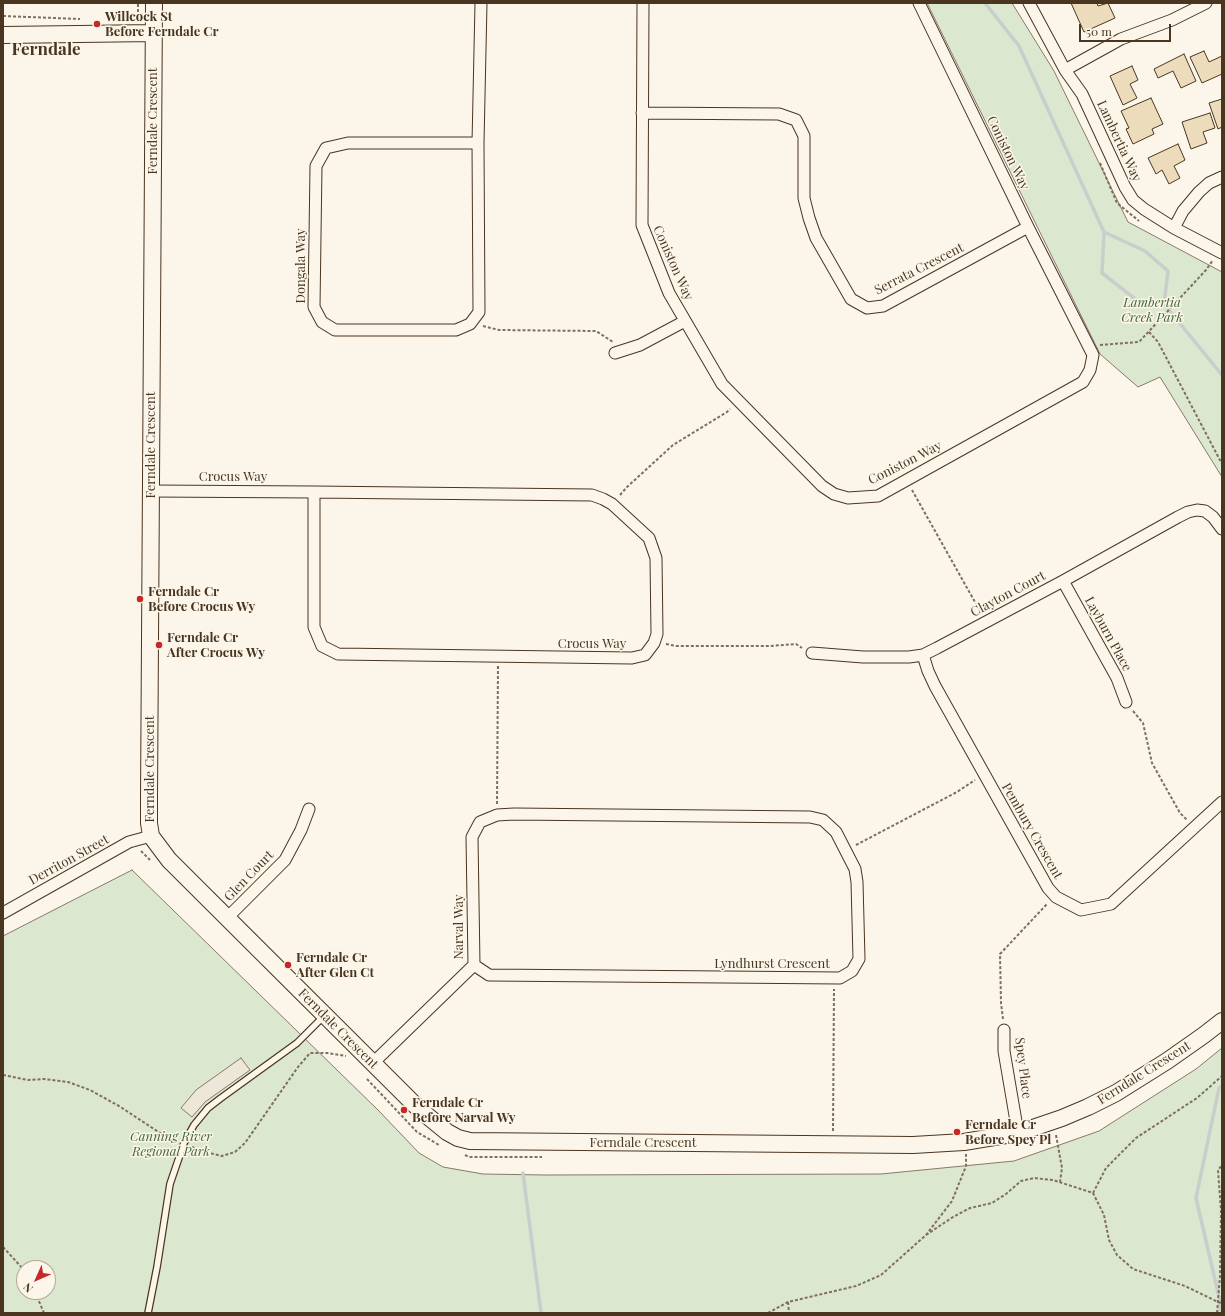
<!DOCTYPE html>
<style>
body{margin:0}
#map{position:relative;width:1225px;height:1316px;overflow:hidden;background:#fbf6e9;font-family:"Playfair Display",serif}
canvas{display:block}
.frame{position:absolute;inset:0;border:4px solid #4a3520;pointer-events:none}
.north{position:absolute;left:16px;top:1260px;width:40px;height:40px;box-sizing:border-box;background:#fbf6e9;border:1px solid #b4a999;border-radius:50%;rotate:225deg;font-size:11px;font-weight:700;line-height:16px;text-align:center;color:#4a3520}
.north::after{content:'';display:block;margin:auto;width:14px;height:18px;background:#c62828;clip-path:polygon(50% 0,100% 100%,50% 72%,0 100%)}
.scale{position:absolute;left:1079px;top:24px;width:92px;height:18px;box-sizing:border-box;border:2px solid #4a3520;border-top:0;padding-left:5px;font-size:12px;line-height:14px;white-space:nowrap;color:#4a3520;-webkit-text-stroke:3px #fbf6e9;paint-order:stroke}
</style>
<div id="map">
<canvas width="1225" height="1316"></canvas>
<div class="frame"></div>
<div class="north">N</div>
<div class="scale">50 m</div>
</div>
<script>
const ctx = document.querySelector('canvas').getContext('2d');
ctx.lineJoin = 'round';
function fill(path, color) { ctx.fillStyle = color; ctx.fill(path, 'evenodd'); }
const shape = rows => new Path2D(rows.map(r => 'M' + r).join(''));
function stroke(path, color, width, dash) { ctx.strokeStyle = color; ctx.lineWidth = width; ctx.lineCap = dash ? 'butt' : 'round'; ctx.setLineDash(dash || []); ctx.stroke(path); }
function write(font, color, halo, rows, align = 'center') {
  ctx.font = font + ' "Playfair Display",serif'; ctx.lineWidth = 3; ctx.setLineDash([]); ctx.textBaseline = 'middle'; ctx.strokeStyle = halo; ctx.fillStyle = color; for (const [text, x, y, turn = 0] of rows) {
    ctx.save(); ctx.translate(x, y); ctx.rotate((+turn || 0) * Math.PI / 180); ctx.textAlign = isNaN(turn) ? turn : align; if (halo) ctx.strokeText(text, 0, 0); ctx.fillText(text, 0, 0); ctx.restore();
  }
}
const green = shape([
 [927,3,1012,3,1054,71,1128,222,1222,272,1222,477,1160,377,1138,387,1100,354,927,3],
 [132,870,379,1111,419,1153,443,1167,483,1174,545,1175,881,1174,1014,1161,1099,1131,1196,1069,1222,1048,1222,1313,3,1313,3,936,132,870],
 [24,1268,48,1268,48,1292,24,1292,24,1268]
]);
fill(green, '#dce7d0');
stroke(green, '#887966', 1);
const parking = shape([
 [241,1058,250,1070,205,1102,192,1117,181,1108,196,1090,241,1058]
]);
fill(parking, '#ede7d9');
stroke(parking, '#887966', 1);
stroke(shape([
 [985,3,1019,46,1104,232,1145,251,1168,271,1164,304],
 [1104,232,1102,273,1139,302,1150,306,1164,304],
 [1164,304,1222,375],
 [523,1173,541,1313],
 [1219,1313,1220,1301,1196,1198,1219,1088,1222,1086]
]), '#c9cecd', 3.5);
const building = shape([
 [1071,3,1097,3,1098,6,1108,3,1115,18,1084,32,1071,3],
 [1204,51,1209,62,1222,56,1222,74,1202,83,1190,57,1204,51],
 [1184,54,1196,81,1181,88,1173,71,1158,78,1154,69,1184,54],
 [1132,66,1138,80,1130,84,1137,98,1123,105,1110,76,1132,66],
 [1151,98,1163,124,1152,129,1154,134,1133,144,1126,129,1129,128,1121,111,1151,98],
 [1222,99,1222,127,1218,129,1209,103,1222,99],
 [1210,113,1215,128,1203,132,1207,143,1191,149,1182,122,1210,113],
 [1178,144,1185,160,1174,166,1180,178,1169,184,1162,170,1156,174,1148,158,1178,144]
]);
fill(building, '#ecdcbc');
stroke(building, '#4a3520', 1);
const lane = shape([
 [148,1313,157,1267,170,1184,184,1143,194,1125,208,1108,221,1098,297,1043,324,1016]
]);
const street = shape([
 [643,3,642,225,669,293,722,384,822,486,834,494,848,498,878,496,1083,382,1090,370,1093,355,1028,227,919,3],
 [1029,3,1065,70,1082,94,1125,187,1133,200,1144,209,1174,228,1222,253],
 [1065,70,1121,39,1172,20,1206,3],
 [642,113,779,114,796,120,804,136,804,198,809,218,816,238,851,299,867,308,883,306,1028,227],
 [478,143,348,143,326,148,316,166,314,307,322,322,335,330,456,330,470,324,479,312,478,143,481,3],
 [1174,228,1183,211,1199,192,1209,183,1222,177],
 [615,353,640,345,685,321],
 [151,491,314,492,592,495,603,499,612,504,649,538,656,558,657,634,654,643,645,655,632,658,338,654,322,646,314,627,314,492],
 [1063,581,1117,678,1126,702],
 [812,653,863,657,909,657,923,655,937,648,1063,581,1178,517,1188,512,1197,510,1205,511,1213,517,1222,529],
 [923,655,928,671,935,686,1048,888,1056,897,1081,910,1111,904,1222,802],
 [3,913,129,842,151,836],
 [227,918,285,860,301,830,309,809],
 [1004,1030,1004,1051,1018,1133],
 [373,1063,474,965,472,837,480,822,497,815,514,814,810,817,823,820,836,832,855,869,857,882,859,959,852,971,840,978,489,975,474,965]
]);
const secondary = shape([
 [154,3,149,797,149,823,151,836,169,860,419,1109,447,1132,458,1138,470,1141,913,1145,964,1142,1018,1133,1062,1118,1088,1107,1116,1093,1167,1061,1204,1035,1222,1021],
 [3,35,154,33]
]);
stroke(lane, '#4a3520', 8);
stroke(street, '#4a3520', 13);
stroke(secondary, '#4a3520', 18);
stroke(shape([
 [3,16,80,19],
 [138,17,138,3],
 [108,18,138,16],
 [1100,163,1117,203,1139,221],
 [483,326,499,330,596,331,613,342],
 [1149,332,1158,342,1222,464],
 [1100,345,1139,342,1206,270,1213,260],
 [912,490,980,611],
 [620,495,627,487,673,445,727,412,730,409],
 [666,644,676,646,770,646,796,644,802,648],
 [1133,711,1143,723,1152,763,1180,813,1187,820],
 [497,804,498,666],
 [856,845,957,792,975,780],
 [141,851,150,860],
 [1003,1019,1001,1003,1000,954,1047,904],
 [3,1075,28,1080,44,1079,68,1082,90,1090,119,1106,160,1133,176,1139],
 [367,1079,417,1132,439,1145],
 [833,1131,834,989],
 [1056,1135,1062,1168,1060,1182],
 [192,1147,201,1151,222,1156,235,1152,245,1143,298,1067,310,1053,327,1053,346,1056],
 [465,1155,469,1157,542,1157],
 [1093,1193,1106,1168,1136,1138,1197,1098,1222,1076],
 [926,1235,953,1217,970,1208,992,1203,1006,1194,1021,1181,1034,1178,1053,1180,1093,1193,1104,1215,1109,1240,1117,1255,1133,1269,1185,1286,1218,1302,1222,1303],
 [3,1247,24,1270],
 [35,1292,44,1313],
 [788,1302,789,1313],
 [768,1313,788,1302,856,1286,881,1275,926,1235,952,1201,966,1166,966,1154],
 [1217,1313,1220,1276,1221,1211,1218,1170,1222,1165]
]), '#7f6f5c', 2, [3, 2]);
stroke(lane, '#fbf6e9', 5.5);
stroke(street, '#fbf6e9', 11);
stroke(secondary, '#fbf6e9', 16);
for (const [x, y, r, color] of [
 [97,24,4,"#c62828"],
 [140,599,4,"#c62828"],
 [159,645,4,"#c62828"],
 [288,965,4,"#c62828"],
 [404,1110,4,"#c62828"],
 [957,1132,4,"#c62828"]
]) { const dot = new Path2D(); dot.arc(x, y, r, 0, 2 * Math.PI); ctx.fillStyle = color; ctx.fill(dot); stroke(dot, '#fbf6e9', 1.5); }
write('bold 13px', '#4a3520', '#fbf6e9', [
 ["Willcock St",105,17],
 ["Before Ferndale Cr",105,32],
 ["Ferndale Cr",148,592],
 ["Before Crocus Wy",148,607],
 ["Ferndale Cr",167,638],
 ["After Crocus Wy",167,653],
 ["Ferndale Cr",296,958],
 ["After Glen Ct",296,973],
 ["Ferndale Cr",412,1103],
 ["Before Narval Wy",412,1118],
 ["Ferndale Cr",965,1125],
 ["Before Spey Pl",965,1140]
], 'left');
write('13px', '#4a3520', '#fbf6e9', [
 ["Ferndale Crescent",153,121,-90],
 ["Lambertia Way",1119,141,65],
 ["Coniston Way",1008,153,64],
 ["Coniston Way",673,263,66],
 ["Dongala Way",301,266,-90],
 ["Serrata Crescent",919,269,-27],
 ["Ferndale Crescent",151,445,-90],
 ["Coniston Way",905,463,-27],
 ["Crocus Way",233,477],
 ["Clayton Court",1008,594,-28],
 ["Layburn Place",1108,634,61],
 ["Crocus Way",592,644],
 ["Ferndale Crescent",150,769,-90],
 ["Pembury Crescent",1032,831,60],
 ["Derriton Street",69,860,-29],
 ["Glen Court",249,876,-46],
 ["Narval Way",459,927,-90],
 ["Lyndhurst Crescent",772,964],
 ["Ferndale Crescent",338,1029,45],
 ["Spey Place",1023,1068,83],
 ["Ferndale Crescent",1144,1073,-32],
 ["Ferndale Crescent",643,1143]
]);
write('italic 13px', '#436837', '#fbf6e9', [
 ["Lambertia",1152,303],
 ["Creek Park",1152,318],
 ["Canning River",171,1137],
 ["Regional Park",171,1152]
]);
write('bold 17px', '#4a3520', '#fbf6e9', [
 ["Ferndale",46,50]
]);
</script>
